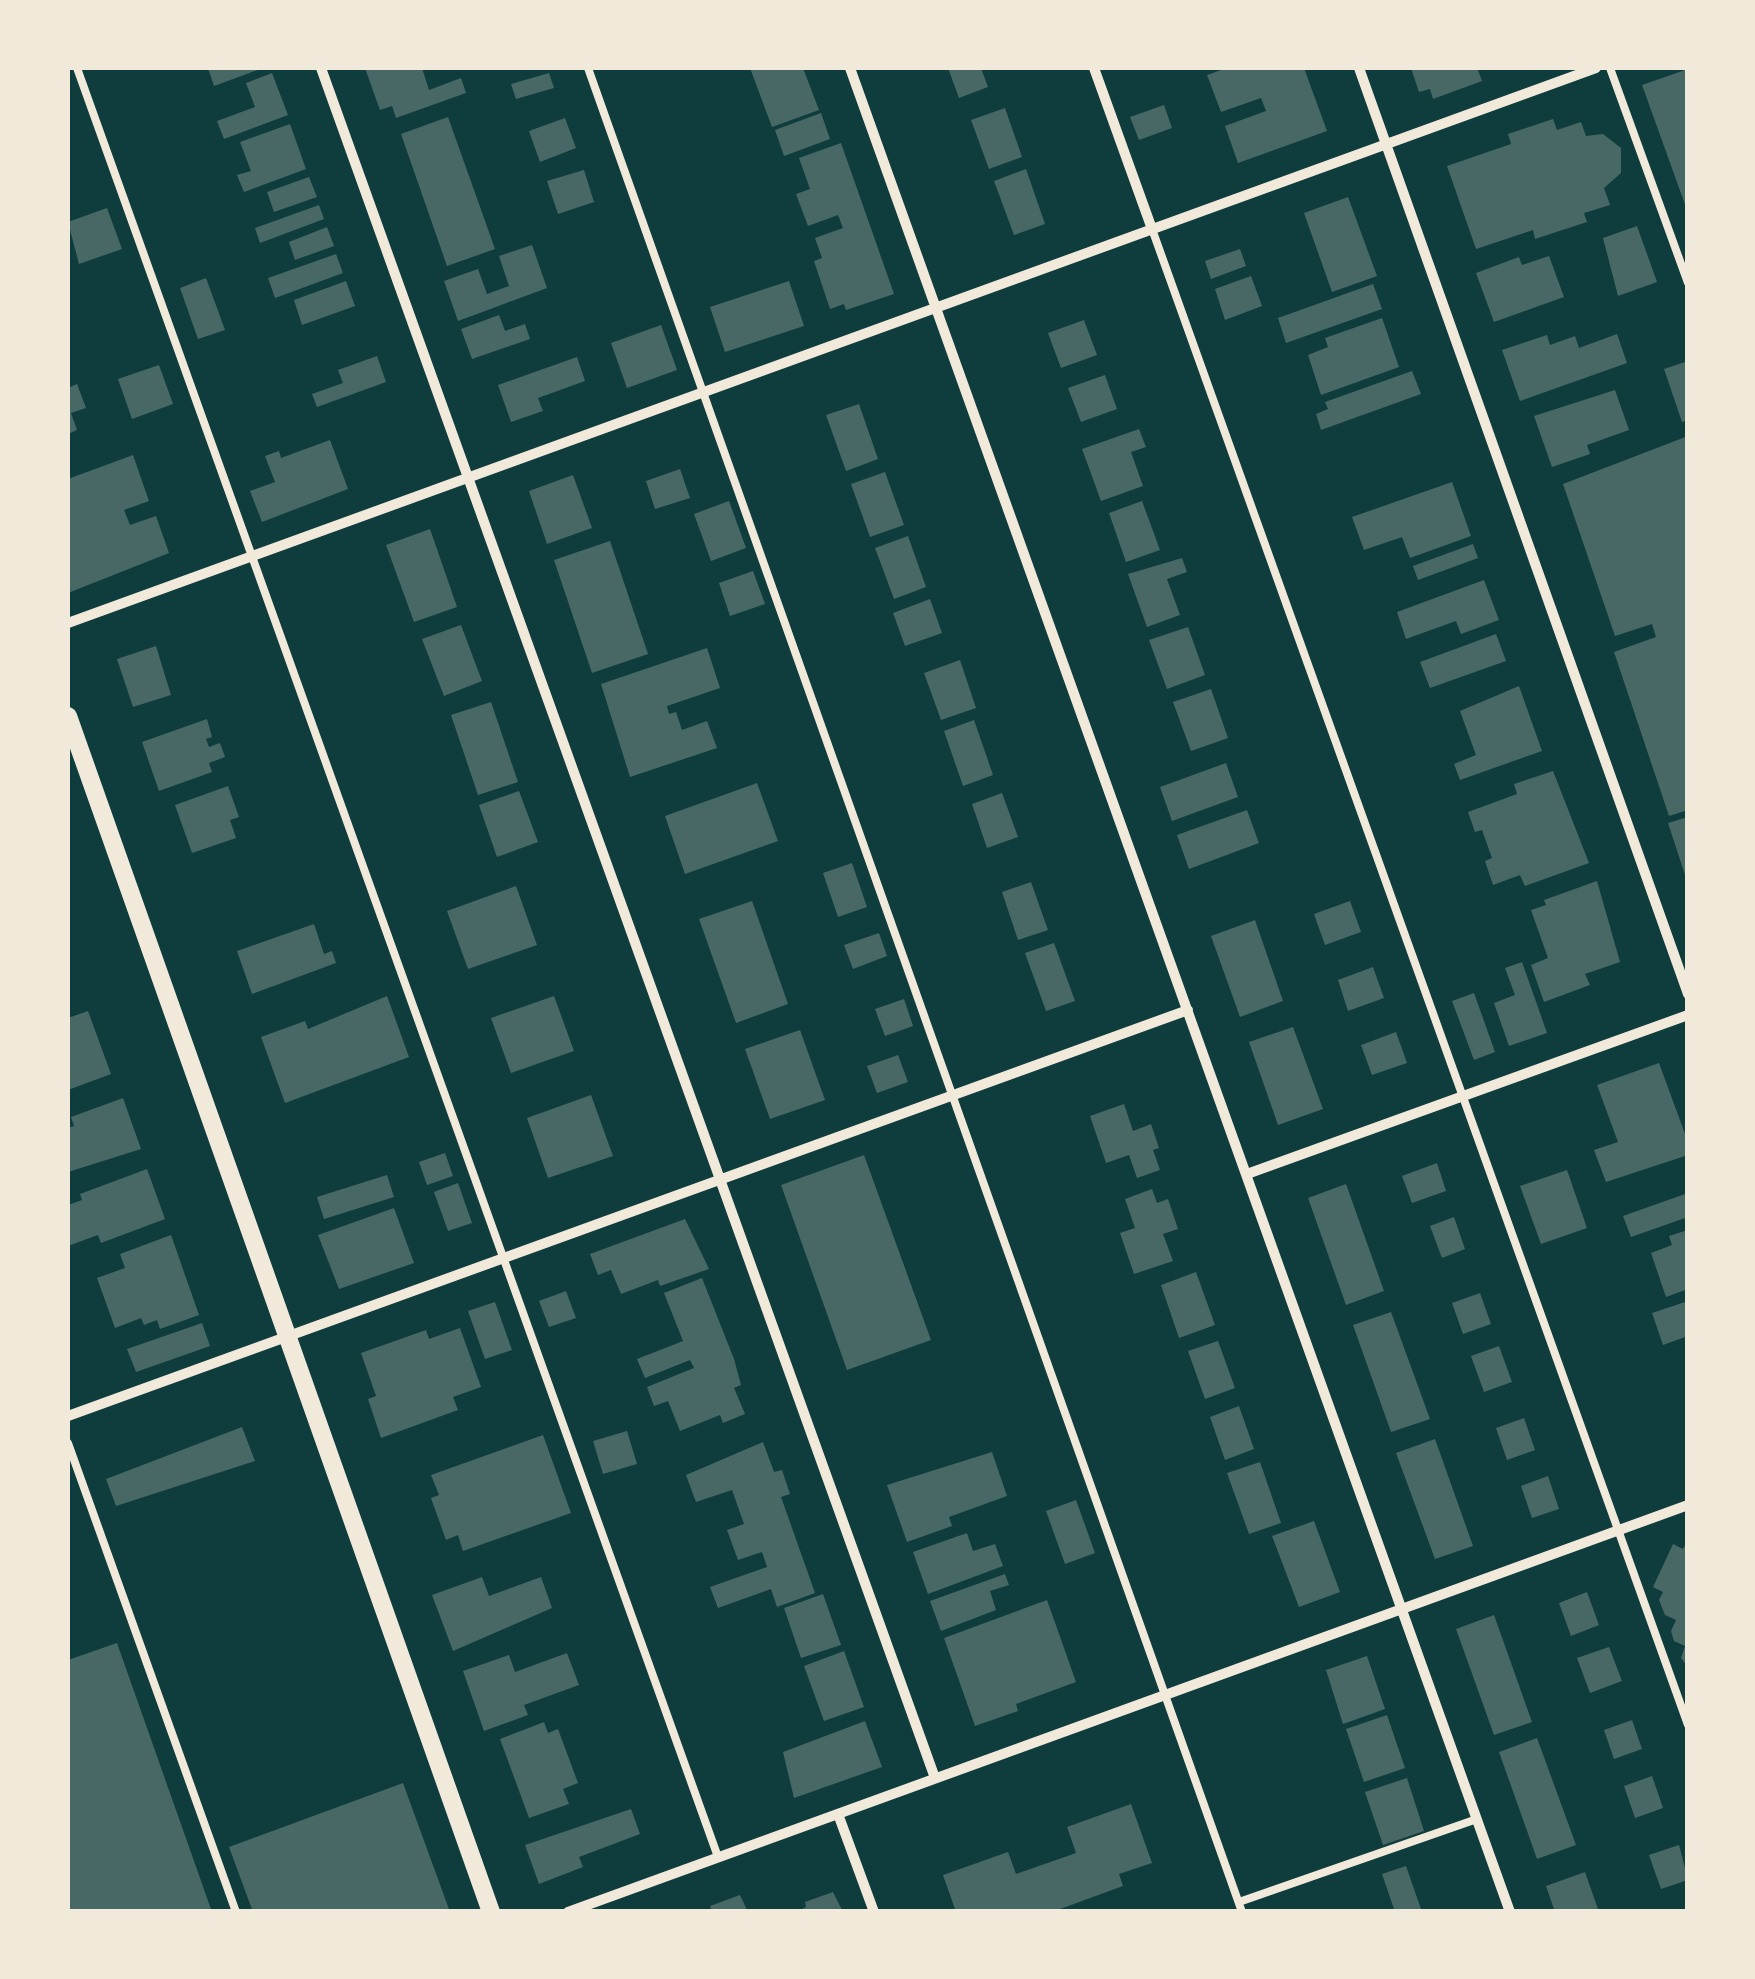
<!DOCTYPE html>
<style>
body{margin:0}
#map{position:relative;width:1755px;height:1979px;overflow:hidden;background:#0f3d3e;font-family:"Golos Text",sans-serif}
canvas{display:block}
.frame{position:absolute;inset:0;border:70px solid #f1e9da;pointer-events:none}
</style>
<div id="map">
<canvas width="1755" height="1979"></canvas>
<div class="frame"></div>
</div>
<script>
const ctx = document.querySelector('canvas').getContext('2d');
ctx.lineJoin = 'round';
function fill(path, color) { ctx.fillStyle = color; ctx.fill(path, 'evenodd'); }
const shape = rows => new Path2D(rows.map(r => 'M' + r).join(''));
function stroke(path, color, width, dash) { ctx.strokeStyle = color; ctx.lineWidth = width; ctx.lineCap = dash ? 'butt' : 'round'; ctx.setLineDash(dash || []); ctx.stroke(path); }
fill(shape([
 [208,68,263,68,214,86],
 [365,68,422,68,429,90,461,78,466,93,396,118,392,106,380,110],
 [750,68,803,68,819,110,772,127],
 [948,68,981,68,988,87,959,98],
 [1227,68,1304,68,1327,131,1238,163,1225,126,1266,111,1261,98,1221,112,1207,75],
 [1411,68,1484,68,1478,70,1482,81,1433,99,1430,89,1419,92],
 [1688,69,1688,210,1687,210,1642,85],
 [272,73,288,115,224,139,217,121,255,107,246,83],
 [549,73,554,88,516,99,511,84],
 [1164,105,1172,128,1139,140,1130,117],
 [1005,108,1022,157,989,169,971,120],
 [821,113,830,139,784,156,775,130],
 [448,117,495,249,447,266,401,134],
 [565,118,576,148,540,162,529,131],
 [1553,119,1557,130,1581,122,1586,136,1603,134,1621,148,1621,173,1604,188,1610,205,1584,213,1587,222,1535,239,1533,230,1476,249,1447,166,1511,144,1508,134],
 [290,124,306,169,244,192,237,175,251,171,240,142],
 [841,143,894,294,846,310,844,304,830,309,814,261,822,258,815,238,843,228,838,215,808,226,796,194,810,189,799,158],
 [1026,169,1045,224,1014,235,994,181],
 [584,170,594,202,558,214,547,181],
 [309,177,317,197,274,212,267,192],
 [1348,197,1377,276,1332,292,1304,213],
 [319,205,324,219,260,243,255,228],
 [107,208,122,249,79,264,68,222],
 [1637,226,1657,282,1618,296,1603,238],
 [327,227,334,246,295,260,289,242],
 [532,245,547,288,458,321,444,281,478,269,487,294,509,286,499,256],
 [1240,249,1246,266,1211,279,1205,261],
 [336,254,343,273,275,298,268,278],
 [1549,256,1564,297,1494,322,1476,273,1519,257,1522,265],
 [1251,276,1262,306,1225,320,1215,289],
 [206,278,225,330,198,339,180,288],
 [346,281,355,306,302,325,294,300],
 [789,281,804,326,725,352,710,307],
 [1373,284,1382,309,1286,343,1278,318],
 [499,315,505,331,525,324,530,339,472,359,461,329],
 [1382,318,1399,367,1321,395,1308,355,1328,347,1325,338],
 [1084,320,1097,355,1061,368,1048,333],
 [661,325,677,370,627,388,611,343],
 [1617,334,1627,363,1520,401,1502,350,1547,335,1550,345,1575,336,1579,348],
 [377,356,386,382,317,407,312,394,343,383,338,370],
 [577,357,585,381,538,398,543,411,511,422,498,385],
 [1688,361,1688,420,1682,422,1664,369],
 [159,365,173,404,132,419,118,379],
 [1412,371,1421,394,1321,430,1316,414,1328,409,1325,402],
 [1105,375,1117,409,1081,422,1068,388],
 [77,384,86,408,71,413,77,430,68,434,68,388],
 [1615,390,1629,430,1587,445,1590,454,1552,467,1534,416],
 [859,404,878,459,846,471,826,415],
 [1139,429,1146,447,1131,452,1143,486,1101,501,1082,449],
 [1688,436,1688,810,1669,816,1614,652,1656,637,1652,624,1615,636,1563,484],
 [330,440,348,489,262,522,250,491,275,482,265,456,279,451,281,458],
 [133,455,149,501,124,510,130,525,156,516,169,553,68,593,68,479],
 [680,469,690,498,655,509,646,481],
 [885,472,904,525,870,537,851,484],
 [573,475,592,528,547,544,529,491],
 [1452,482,1471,536,1410,558,1402,537,1364,550,1352,517],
 [729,501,746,548,711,561,694,514],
 [1142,501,1160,550,1126,562,1109,513],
 [430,529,457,607,414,622,386,545],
 [908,536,926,587,894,599,875,548],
 [610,541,648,654,592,673,554,560],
 [1473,544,1478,558,1418,580,1413,566],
 [1182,558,1187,572,1167,579,1180,615,1147,627,1128,574],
 [753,571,765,604,730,616,719,583],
 [1484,580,1499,620,1461,634,1456,621,1406,639,1397,612],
 [930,599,942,633,905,646,893,613],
 [461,625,482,681,444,696,422,639],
 [1188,627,1205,675,1167,689,1149,640],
 [1496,634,1506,661,1430,688,1420,662],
 [156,646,171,695,133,707,117,659],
 [707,648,720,688,667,706,669,714,676,712,682,730,707,721,717,748,630,777,601,684],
 [960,660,976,708,941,720,924,673],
 [1519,686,1542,751,1460,780,1454,764,1476,755,1460,711],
 [1211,689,1228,738,1191,751,1173,702],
 [491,702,518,782,478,795,451,715],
 [207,719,212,737,206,739,209,747,220,743,225,757,209,763,212,772,159,791,142,742],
 [974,720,993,775,963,786,944,731],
 [1226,763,1238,797,1172,821,1160,787],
 [1553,771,1589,863,1525,886,1520,875,1493,885,1485,861,1492,858,1482,830,1475,832,1468,812,1517,794,1514,784],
 [757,783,778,841,685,874,665,816],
 [228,786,239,817,230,820,236,838,192,853,175,805],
 [519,791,538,842,497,857,479,805],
 [1002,793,1018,837,987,848,972,804],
 [1247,810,1259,843,1189,869,1177,835],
 [1688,817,1688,881,1687,881,1668,823],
 [852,863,867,907,838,917,823,873],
 [1597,881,1620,962,1585,974,1590,985,1544,1002,1531,965,1548,958,1531,910,1546,905,1544,900],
 [1031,882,1048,930,1018,940,1002,892],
 [516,886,537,945,468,969,447,911],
 [752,901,788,1004,736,1023,699,919],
 [1350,901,1361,932,1325,945,1314,914],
 [1255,920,1283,1001,1240,1017,1211,936],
 [314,924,324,954,332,951,336,963,252,994,237,951],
 [879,933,887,956,853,969,844,945],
 [1054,943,1075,1001,1046,1011,1025,953],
 [1522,962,1547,1033,1509,1046,1494,1003,1515,995,1505,968],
 [1373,967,1384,998,1348,1011,1338,980],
 [1474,993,1495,1052,1474,1060,1452,1001],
 [387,996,409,1057,285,1103,261,1037,305,1021,308,1029],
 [554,996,574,1051,511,1073,491,1018],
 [904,999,913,1026,885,1036,875,1009],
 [88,1011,111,1074,68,1090,68,1018],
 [1293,1027,1323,1109,1278,1125,1249,1042],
 [800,1030,825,1100,770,1119,745,1049],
 [1396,1032,1407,1063,1372,1075,1361,1045],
 [898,1055,908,1082,877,1093,867,1066],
 [1659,1063,1688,1142,1688,1155,1606,1182,1594,1150,1618,1142,1597,1085],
 [591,1095,613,1156,548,1178,527,1118],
 [123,1098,141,1149,68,1172,68,1128,74,1126,71,1117],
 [1124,1104,1133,1131,1151,1124,1159,1148,1153,1150,1160,1170,1137,1178,1129,1155,1106,1163,1090,1116],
 [445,1153,453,1176,427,1185,419,1162],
 [864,1155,931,1340,847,1370,781,1185],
 [1437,1163,1446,1191,1412,1203,1402,1176],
 [147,1169,165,1219,101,1243,98,1235,68,1246,68,1205,82,1200,80,1194],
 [1567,1170,1587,1228,1541,1244,1520,1186],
 [387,1175,394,1197,324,1219,317,1197],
 [458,1183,472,1223,448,1231,434,1192],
 [1346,1184,1384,1291,1346,1305,1308,1198],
 [1152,1189,1157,1203,1168,1199,1178,1229,1163,1234,1173,1261,1134,1274,1120,1233,1135,1228,1125,1199],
 [1688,1193,1688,1217,1631,1237,1623,1216],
 [394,1208,414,1263,339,1289,318,1235],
 [1454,1217,1465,1249,1442,1258,1430,1226],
 [685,1219,709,1269,660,1286,658,1280,621,1294,611,1270,598,1275,590,1254],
 [1688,1230,1688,1289,1666,1297,1651,1253,1672,1245,1669,1236],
 [171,1235,199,1315,160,1329,157,1320,144,1325,141,1318,115,1328,97,1278,125,1268,120,1254],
 [1196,1272,1215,1325,1179,1338,1161,1285],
 [702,1278,734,1359,741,1385,734,1388,745,1414,723,1423,720,1415,680,1431,668,1401,654,1406,647,1387,694,1368,690,1360,645,1378,637,1359,683,1341,664,1293],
 [566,1291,576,1318,549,1327,539,1301],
 [1480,1293,1491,1324,1463,1334,1452,1303],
 [1688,1301,1688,1336,1663,1345,1652,1313],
 [495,1302,512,1350,485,1359,468,1311],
 [1391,1312,1430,1419,1391,1432,1353,1325],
 [202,1323,210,1346,136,1372,127,1349],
 [460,1328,481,1387,453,1397,458,1410,381,1438,368,1399,376,1396,361,1353,426,1330,429,1339],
 [1218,1341,1235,1388,1205,1399,1188,1351],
 [1499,1346,1512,1382,1484,1392,1471,1356],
 [1239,1406,1254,1449,1225,1460,1210,1417],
 [1524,1418,1535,1450,1507,1460,1496,1428],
 [242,1427,255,1461,116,1506,106,1479],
 [627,1431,637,1464,603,1474,593,1441],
 [543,1435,571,1513,463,1551,458,1535,446,1540,431,1498,439,1495,431,1475],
 [1435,1439,1473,1546,1435,1559,1396,1453],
 [763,1442,774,1472,782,1470,790,1494,781,1497,815,1593,777,1607,771,1589,718,1608,710,1587,767,1567,762,1552,738,1560,727,1530,744,1524,732,1490,696,1502,686,1475],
 [992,1452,1007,1496,949,1517,952,1526,907,1542,887,1485],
 [1260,1462,1281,1523,1249,1534,1227,1473],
 [1548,1476,1559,1509,1532,1518,1521,1486],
 [1076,1500,1095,1553,1065,1564,1046,1511],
 [1314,1521,1340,1592,1299,1607,1272,1536],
 [967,1533,973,1551,995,1544,1003,1566,928,1594,913,1552],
 [1688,1540,1688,1667,1681,1658,1685,1646,1674,1641,1671,1631,1676,1620,1665,1615,1659,1600,1663,1592,1653,1587,1673,1544,1683,1549],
 [1005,1574,1009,1585,990,1591,996,1610,941,1631,930,1601],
 [482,1577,489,1596,541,1577,552,1608,453,1651,432,1595],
 [1587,1592,1599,1625,1571,1636,1559,1603],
 [823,1594,841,1645,801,1658,784,1608],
 [1047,1600,1076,1682,1016,1704,1018,1711,975,1726,944,1638],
 [1494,1615,1532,1722,1494,1735,1456,1629],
 [117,1643,212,1912,68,1912,68,1660],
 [1609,1647,1622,1681,1590,1693,1577,1658],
 [844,1651,864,1707,824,1721,804,1666],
 [567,1653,579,1685,524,1705,528,1715,484,1731,463,1671,509,1655,515,1672],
 [1367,1656,1385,1709,1343,1724,1326,1670],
 [1387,1715,1405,1768,1364,1782,1346,1729],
 [1632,1720,1642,1749,1614,1759,1604,1730],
 [865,1721,882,1767,794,1798,783,1752],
 [544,1722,548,1733,558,1729,578,1783,563,1789,569,1804,529,1818,500,1739],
 [1537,1738,1576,1845,1537,1859,1499,1752],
 [1652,1776,1663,1808,1635,1818,1624,1786],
 [1407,1778,1424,1831,1383,1845,1365,1792],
 [403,1783,450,1912,253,1912,229,1847],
 [1131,1804,1152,1863,1119,1874,1123,1886,1052,1912,956,1912,943,1875,1008,1852,1016,1874,1076,1853,1067,1827],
 [631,1809,640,1834,579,1857,583,1867,539,1884,525,1845],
 [1679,1845,1688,1880,1661,1889,1649,1855],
 [1406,1866,1422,1912,1395,1912,1382,1874],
 [1585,1872,1599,1912,1555,1912,1546,1886],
 [833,1892,843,1912,796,1912,806,1907,805,1902],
 [740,1895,748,1912,712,1912,710,1906]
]), '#486865');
stroke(shape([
 [77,68,718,1857],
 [588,68,1242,1912],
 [1610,68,1688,283],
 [1152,229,1688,1725],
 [68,1443,236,1912],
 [1239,1902,1477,1819]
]), '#f1e9da', 8);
stroke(shape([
 [321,68,935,1778],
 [850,68,1510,1912],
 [1094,68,1152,229],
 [1359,68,1688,994],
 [68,623,1596,68],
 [1247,1174,1688,1015],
 [68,1416,1188,1010],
 [838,1814,874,1912],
 [568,1912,1688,1505]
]), '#f1e9da', 10);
stroke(shape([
 [68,716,491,1912]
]), '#f1e9da', 18);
</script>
